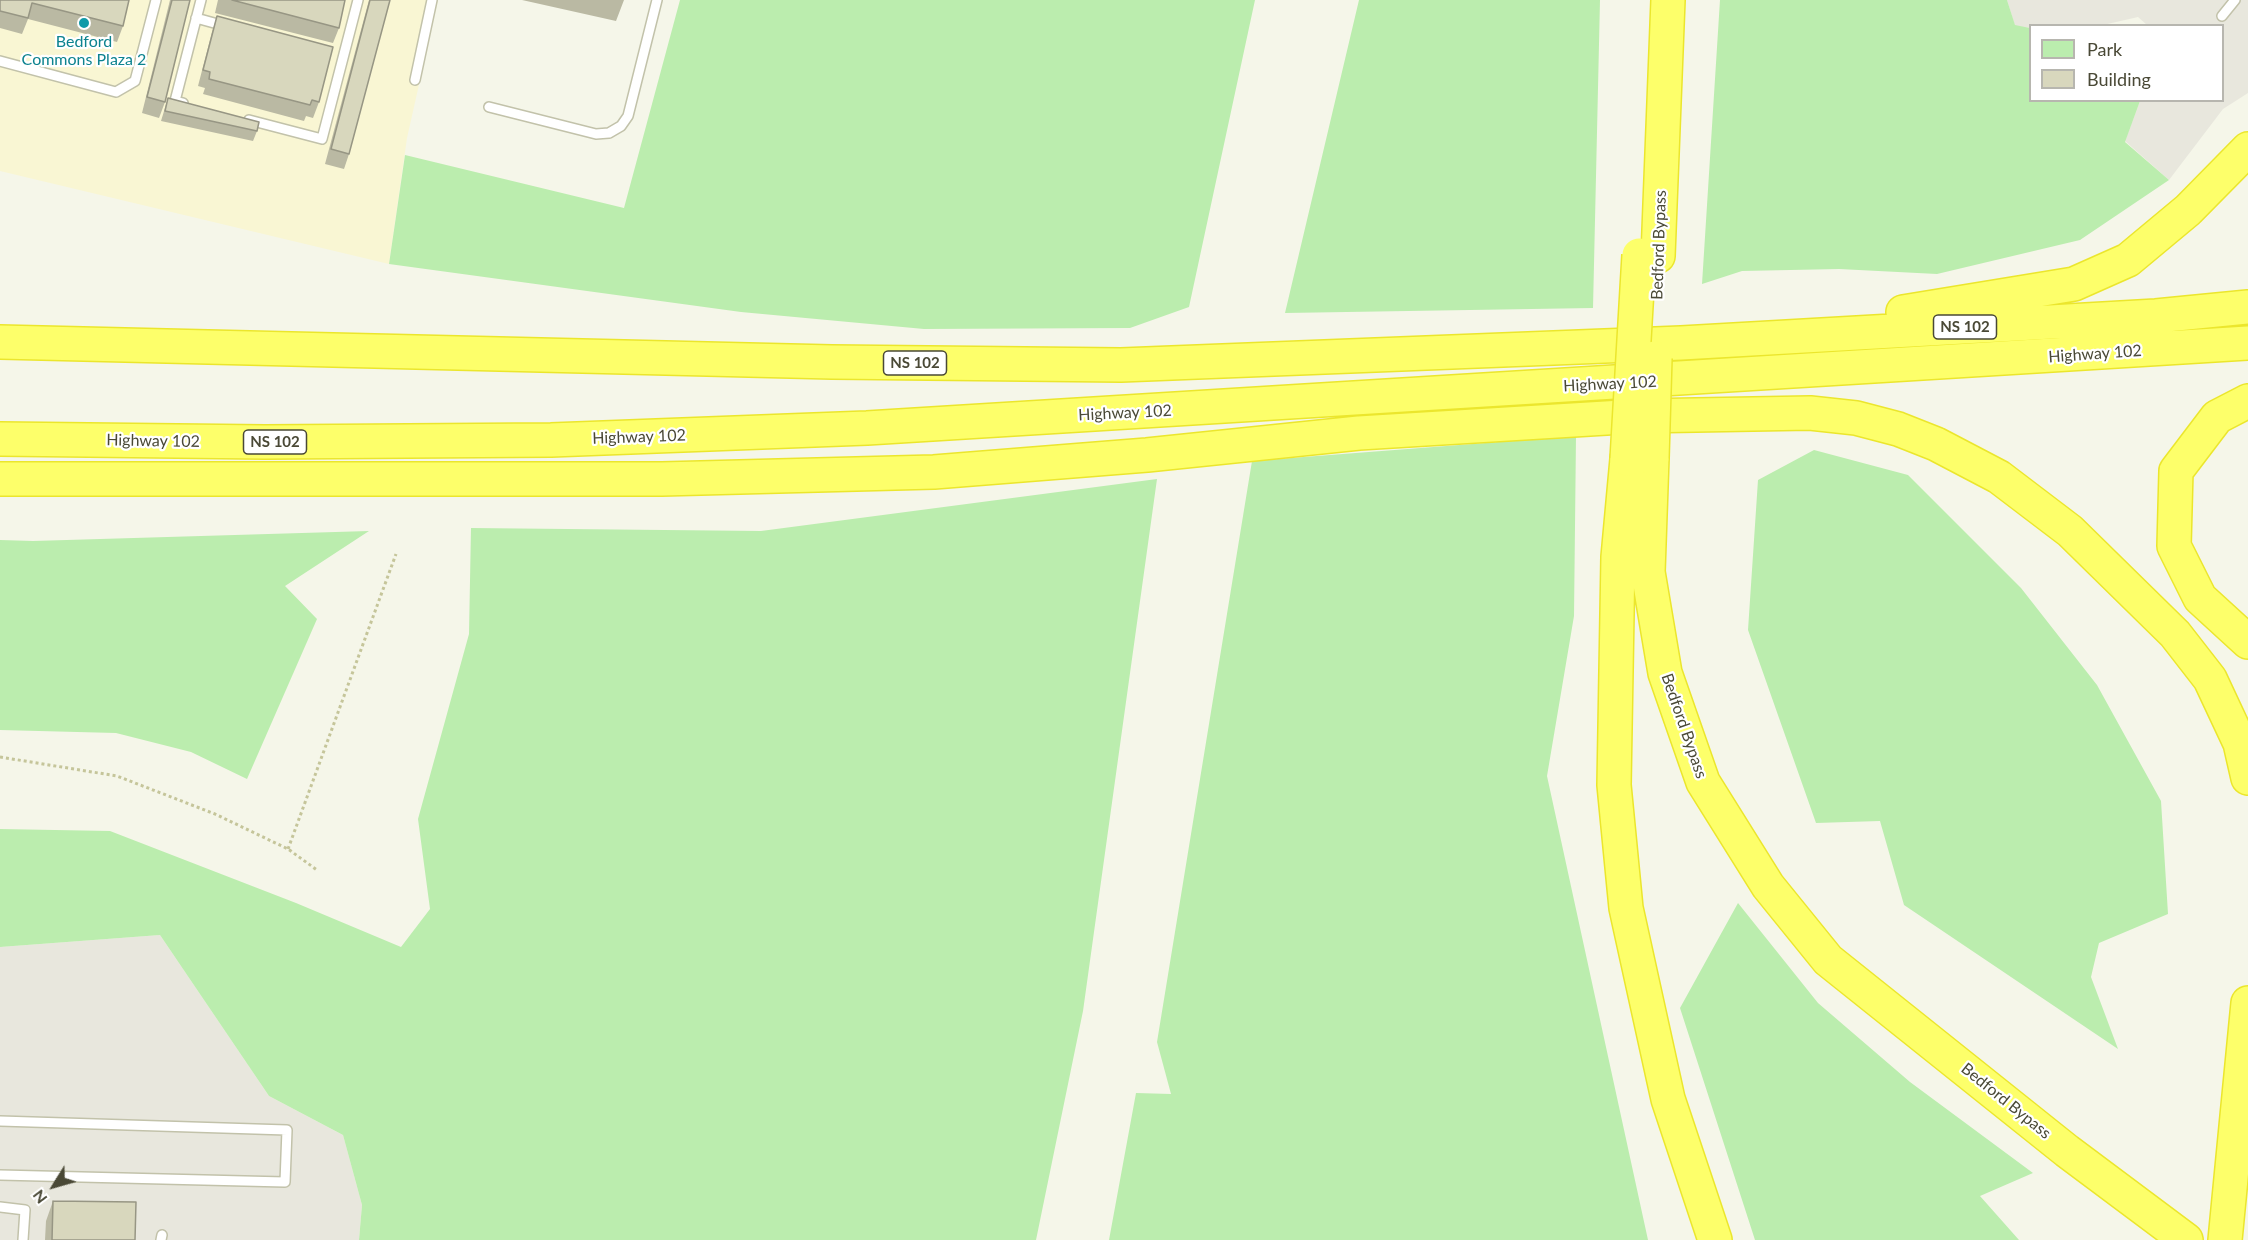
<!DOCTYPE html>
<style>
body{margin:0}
#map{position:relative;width:2248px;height:1240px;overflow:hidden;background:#f5f6e9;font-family:Lato,sans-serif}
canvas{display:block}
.legend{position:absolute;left:2029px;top:24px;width:195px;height:78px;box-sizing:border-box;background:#fff;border:2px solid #b7b6af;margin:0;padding:8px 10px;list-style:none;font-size:18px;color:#4a4936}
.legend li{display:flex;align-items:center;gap:12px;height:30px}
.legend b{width:30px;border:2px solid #b7b6af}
.north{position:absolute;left:24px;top:1156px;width:60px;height:60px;-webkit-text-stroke:4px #fff;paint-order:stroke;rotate:233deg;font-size:16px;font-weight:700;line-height:24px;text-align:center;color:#4a4936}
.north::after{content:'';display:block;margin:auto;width:21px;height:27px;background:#4a4936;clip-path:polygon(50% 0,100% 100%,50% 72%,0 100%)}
</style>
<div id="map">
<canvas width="2248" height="1240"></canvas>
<ul class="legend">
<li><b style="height:16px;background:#bbedae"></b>Park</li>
<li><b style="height:16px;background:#d8d7bd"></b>Building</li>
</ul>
<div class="north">N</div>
</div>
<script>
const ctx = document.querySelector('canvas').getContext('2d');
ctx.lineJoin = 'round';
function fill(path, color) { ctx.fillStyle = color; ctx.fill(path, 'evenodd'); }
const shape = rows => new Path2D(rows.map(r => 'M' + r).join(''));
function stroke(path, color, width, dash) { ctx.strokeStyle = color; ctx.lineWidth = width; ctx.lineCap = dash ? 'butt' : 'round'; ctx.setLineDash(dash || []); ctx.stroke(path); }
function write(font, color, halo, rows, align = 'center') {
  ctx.font = font + ' Lato,sans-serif'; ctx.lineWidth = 4.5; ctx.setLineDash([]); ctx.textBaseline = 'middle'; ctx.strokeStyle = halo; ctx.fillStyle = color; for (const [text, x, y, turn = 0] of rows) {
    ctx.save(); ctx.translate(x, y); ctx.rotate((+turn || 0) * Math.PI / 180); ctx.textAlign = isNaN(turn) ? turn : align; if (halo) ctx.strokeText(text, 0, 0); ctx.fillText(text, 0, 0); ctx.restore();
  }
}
fill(shape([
 [0,0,438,0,407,138,389,264,0,171]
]), '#f9f6d3');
fill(shape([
 [2007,0,2248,0,2248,93,2223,109,2169,180,2125,141,2140,101,2222,100,2222,26,2147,25,2138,17,2103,25,2030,28,2015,26],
 [160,935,269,1096,343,1135,362,1205,359,1240,0,1240,0,947]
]), '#e8e7dd');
fill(shape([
 [680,0,1255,0,1189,307,1130,328,924,329,741,312,389,264,405,155,624,208],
 [1359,0,1600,0,1593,308,1285,313],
 [1720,0,2007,0,2015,25,2030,28,2030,100,2140,101,2125,142,2169,180,2080,240,1937,274,1839,269,1742,271,1702,284],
 [1576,436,1574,616,1547,776,1648,1240,1109,1240,1136,1093,1171,1094,1157,1042,1252,461],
 [1814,450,1908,475,2021,588,2097,685,2161,801,2168,914,2099,943,2091,977,2118,1049,1904,905,1880,821,1816,823,1748,630,1758,480],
 [1157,479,1083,1011,1036,1240,359,1240,362,1205,343,1135,269,1096,160,935,0,947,0,829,110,831,296,903,401,947,430,909,418,819,469,634,471,528,761,531],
 [369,531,285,586,317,619,247,779,191,752,116,733,0,730,0,540,33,541],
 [1738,903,1818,1003,1910,1082,2033,1173,1980,1196,2019,1240,1755,1240,1680,1008]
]), '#bbedae');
const lane = shape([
 [2222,16,2235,0],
 [196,18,225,26],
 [0,61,116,92,135,81,156,0],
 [415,80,432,0],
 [183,103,175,101,201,0],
 [489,107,596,134,609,133,621,126,628,116,657,0],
 [249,120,322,139,358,0],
 [0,1121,287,1130,285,1182,0,1175],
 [0,1207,25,1210,23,1240],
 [161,1240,162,1235]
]);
const highway = shape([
 [1658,256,1668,0],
 [1903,312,2074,284,2128,260,2188,210,2248,149],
 [0,342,832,362,1121,365,1681,343,2156,316,2248,307],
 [2248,401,2217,417,2176,471,2174,546,2200,598,2248,642],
 [0,439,265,442,551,440,867,428,2248,343],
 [1652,458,1648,572,1665,673,1703,782,1768,886,1828,960,2067,1151,2186,1240],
 [1627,459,1618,557,1614,785,1626,908,1668,1099,1715,1240],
 [0,479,662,479,934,472,1147,455,1359,433,1639,416,1810,413,1856,418,1898,429,1936,444,1999,477,2070,531,2175,634,2210,679,2240,743,2248,778],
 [2225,1240,2248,1003]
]);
stroke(lane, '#c2c2aa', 12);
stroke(highway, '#ebe62d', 36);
stroke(shape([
 [0,757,117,776,215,814,288,849,317,870],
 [288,849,396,554]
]), '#c5c59a', 3, [3, 3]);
stroke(lane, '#fff', 9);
stroke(highway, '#fdff6a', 33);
const highwayBridge = shape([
 [1652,458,1655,358],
 [1627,459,1639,255]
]);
stroke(highwayBridge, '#ebe62d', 36, []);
stroke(highwayBridge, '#fdff6a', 33);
fill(shape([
 [0,0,129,0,123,26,117,42,28,19,22,34,0,28],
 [170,0,190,0,165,102,159,118,142,113],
 [218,0,345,0,339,28,333,43,215,13],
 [369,0,390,0,349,154,344,169,325,164],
 [522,0,624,0,616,21],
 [217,16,319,102,313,118,306,116,304,121,203,94,205,88,198,86,212,32],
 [168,98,257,131,253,141,161,121],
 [53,1201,135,1240,45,1240,46,1221]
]), '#bab9a3');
const building = shape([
 [0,0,129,0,123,26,32,3,28,18,0,11,0,0],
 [172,0,190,0,165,102,147,97,172,0],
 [232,0,345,0,339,28,232,0],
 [370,0,390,0,349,154,331,149,370,0],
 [217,16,333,47,319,102,312,100,310,105,209,79,210,72,203,70,217,16],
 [168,98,259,122,257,131,165,111,168,98],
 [53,1201,136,1202,135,1240,52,1240,53,1201]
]);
fill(building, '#d8d7bd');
stroke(building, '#979684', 1.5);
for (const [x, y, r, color] of [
 [84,23,6,"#0f9aa8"]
]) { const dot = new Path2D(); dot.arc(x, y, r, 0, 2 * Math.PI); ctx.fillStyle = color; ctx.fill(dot); stroke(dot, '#fff', 2); }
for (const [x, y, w] of [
 [1965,327,63],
 [915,363,63],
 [275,442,63]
]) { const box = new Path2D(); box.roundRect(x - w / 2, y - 12, w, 24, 4.5); ctx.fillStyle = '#fff'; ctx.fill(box); stroke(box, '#4a4936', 1.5); }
write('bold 15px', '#4a4936', null, [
 ["NS 102",1965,327],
 ["NS 102",915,363],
 ["NS 102",275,442]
]);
write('16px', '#0d838f', '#fff', [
 ["Bedford",84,42],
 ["Commons Plaza 2",84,60]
]);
write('16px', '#4a4936', '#fff', [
 ["Bedford Bypass",1659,245,-88],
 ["Highway 102",2095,354,-4],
 ["Highway 102",1610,384,-3],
 ["Highway 102",1125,413,-3],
 ["Highway 102",639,437,-2],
 ["Highway 102",153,441,1],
 ["Bedford Bypass",1684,726,71],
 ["Bedford Bypass",2006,1101,39]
]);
</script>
